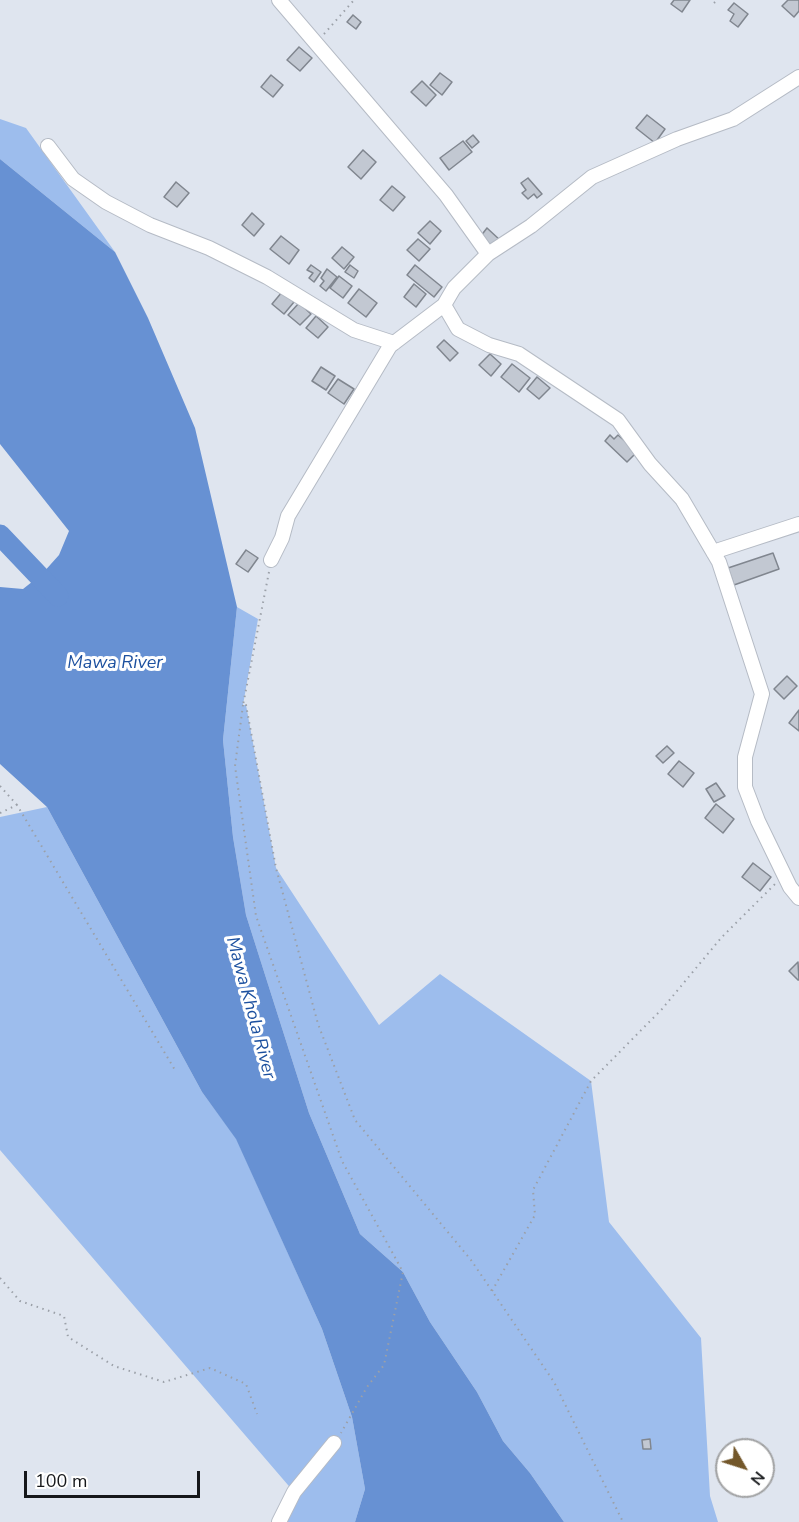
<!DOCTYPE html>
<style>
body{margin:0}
#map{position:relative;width:799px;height:1522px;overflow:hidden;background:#dfe5ef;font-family:"Nunito Sans",sans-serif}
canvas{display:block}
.north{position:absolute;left:715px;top:1438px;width:60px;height:60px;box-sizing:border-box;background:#fff;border:2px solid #a1a2a3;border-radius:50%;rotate:129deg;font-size:16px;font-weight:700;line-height:24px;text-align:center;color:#15171a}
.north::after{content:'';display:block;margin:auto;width:21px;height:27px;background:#73572a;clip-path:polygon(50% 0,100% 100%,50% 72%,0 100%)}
.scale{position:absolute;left:24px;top:1471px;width:176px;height:27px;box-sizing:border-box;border:3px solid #15171a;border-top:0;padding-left:8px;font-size:18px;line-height:21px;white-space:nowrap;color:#15171a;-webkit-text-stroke:4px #fff;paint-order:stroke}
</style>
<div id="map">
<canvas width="799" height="1522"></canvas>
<div class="north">N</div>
<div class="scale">100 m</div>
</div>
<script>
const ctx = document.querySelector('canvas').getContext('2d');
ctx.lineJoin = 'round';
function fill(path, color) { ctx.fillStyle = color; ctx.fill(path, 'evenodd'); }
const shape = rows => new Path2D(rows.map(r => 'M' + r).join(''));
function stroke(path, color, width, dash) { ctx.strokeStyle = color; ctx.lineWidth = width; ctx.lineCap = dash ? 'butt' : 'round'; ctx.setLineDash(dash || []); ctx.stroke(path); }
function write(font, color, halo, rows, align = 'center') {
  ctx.font = font + ' "Nunito Sans",sans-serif'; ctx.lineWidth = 6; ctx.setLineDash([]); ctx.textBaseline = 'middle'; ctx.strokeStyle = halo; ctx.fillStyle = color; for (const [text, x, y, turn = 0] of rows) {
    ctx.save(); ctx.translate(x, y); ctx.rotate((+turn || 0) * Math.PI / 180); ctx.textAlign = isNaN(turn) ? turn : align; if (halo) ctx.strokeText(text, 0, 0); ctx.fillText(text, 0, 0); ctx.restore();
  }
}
fill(shape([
 [0,119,26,128,115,252,0,159],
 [237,607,258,619,243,705,246,705,276,868,379,1025,440,974,591,1081,609,1222,701,1338,710,1496,718,1522,564,1522,530,1473,503,1441,477,1392,430,1322,403,1272,360,1234,309,1113,246,915,233,837,223,740],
 [47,807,202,1092,236,1138,322,1329,352,1417,365,1489,355,1522,281,1522,294,1492,0,1150,0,817]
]), '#9dbded');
fill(shape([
 [0,159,115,252,148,318,195,428,237,607,223,740,233,837,246,915,309,1113,360,1234,403,1272,430,1322,477,1392,503,1441,530,1473,564,1522,355,1522,365,1489,352,1417,322,1329,236,1139,202,1092,47,807,0,764,0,587,23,589,42,574,59,555,69,531,0,444]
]), '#6791d3');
stroke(shape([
 [0,535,58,596]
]), '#6791d3', 21);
const building = shape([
 [674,0,690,0,682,12,671,4,674,0],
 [788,0,799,0,799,11,794,17,782,6,788,0],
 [734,3,748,14,738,27,730,21,734,14,728,10,734,3],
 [353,15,361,22,356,29,347,22,353,15],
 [299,47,312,58,300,71,287,60,299,47],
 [440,73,452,82,442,95,430,85,440,73],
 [271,75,283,85,273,97,261,87,271,75],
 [422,81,436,95,426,106,411,92,422,81],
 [647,115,665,129,655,143,636,128,647,115],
 [473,135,479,142,472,148,466,141,473,135],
 [463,141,472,152,449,170,440,158,463,141],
 [363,150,376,162,361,179,348,167,363,150],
 [528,178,542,194,537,198,534,194,528,199,522,193,526,190,521,183,528,178],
 [176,182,189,193,177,207,164,197,176,182],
 [392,186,405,197,393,211,380,200,392,186],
 [252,213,264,224,254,236,242,225,252,213],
 [430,221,441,231,430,244,418,233,430,221],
 [487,228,501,241,494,250,480,237,487,228],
 [281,236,299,250,289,264,270,249,281,236],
 [418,239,430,249,419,261,407,250,418,239],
 [342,247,354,257,344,269,332,258,342,247],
 [311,265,321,272,314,282,309,278,313,273,307,270,311,265],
 [350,265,358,271,354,278,345,272,350,265],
 [415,265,442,287,434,297,407,275,415,265],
 [327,269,337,277,326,291,320,286,324,281,321,278,327,269],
 [339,276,352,286,343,298,330,288,339,276],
 [414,284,426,294,416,307,404,297,414,284],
 [359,289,377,303,366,317,348,303,359,289],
 [282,292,294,302,284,314,272,304,282,292],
 [299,303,311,314,300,325,288,315,299,303],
 [316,316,328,327,318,338,306,328,316,316],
 [444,340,458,353,450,361,437,347,444,340],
 [490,354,501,364,491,376,479,365,490,354],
 [512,364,530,378,519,392,501,377,512,364],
 [321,367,335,376,326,390,312,381,321,367],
 [537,377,550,388,539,399,527,389,537,377],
 [338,379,354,389,344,404,328,393,338,379],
 [610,435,614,439,618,435,637,452,627,462,605,441,610,435],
 [246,550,258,558,248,572,236,564,246,550],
 [773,553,779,569,734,585,728,568,773,553],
 [787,676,797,686,784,699,774,689,787,676],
 [799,710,799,731,789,723,799,710],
 [667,746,674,753,663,763,656,756,667,746],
 [679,761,694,773,683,787,668,774,679,761],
 [716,783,725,796,714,802,706,789,716,783],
 [716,804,734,819,723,833,705,818,716,804],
 [753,863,771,877,760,891,742,877,753,863],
 [798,962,799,980,798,980,789,971,798,962],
 [650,1439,651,1449,643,1449,642,1440,650,1439]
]);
fill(building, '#c2c8d2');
stroke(building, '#80868f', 1.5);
const minor = shape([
 [279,0,446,195,488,254],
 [799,77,733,119,677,139,592,177,531,226,488,254,454,288,444,305,458,329,489,345,519,354,618,420,650,464,682,499,719,562,762,694,745,757,745,787,758,821,790,887,799,898],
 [48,146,73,179,106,202,150,225,209,248,267,277,354,330,394,343],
 [713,552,799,524],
 [271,560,282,538,288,516,390,346,444,305],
 [279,1522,294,1492,334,1443]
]);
stroke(minor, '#b5bbc5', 16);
stroke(shape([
 [714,3,717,0],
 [324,34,354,0],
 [269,572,243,705,246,705,276,868,318,1024,355,1120,471,1260,554,1382,623,1522],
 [243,705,235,766,256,916,342,1161,403,1272,384,1365,367,1387,341,1433],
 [0,786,17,805],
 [0,813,17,805,175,1070],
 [0,1278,20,1301,64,1316,68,1337,114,1366,164,1382,210,1368,246,1384,257,1414],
 [492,1291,535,1215,533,1190,591,1081,662,1009,721,938,776,883]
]), '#9ba0a8', 2, [1.5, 4.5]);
stroke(minor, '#fff', 14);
write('italic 18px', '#1c509f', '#fff', [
 ["Mawa River",115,664],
 ["Mawa Khola River",250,1008,75]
]);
</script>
